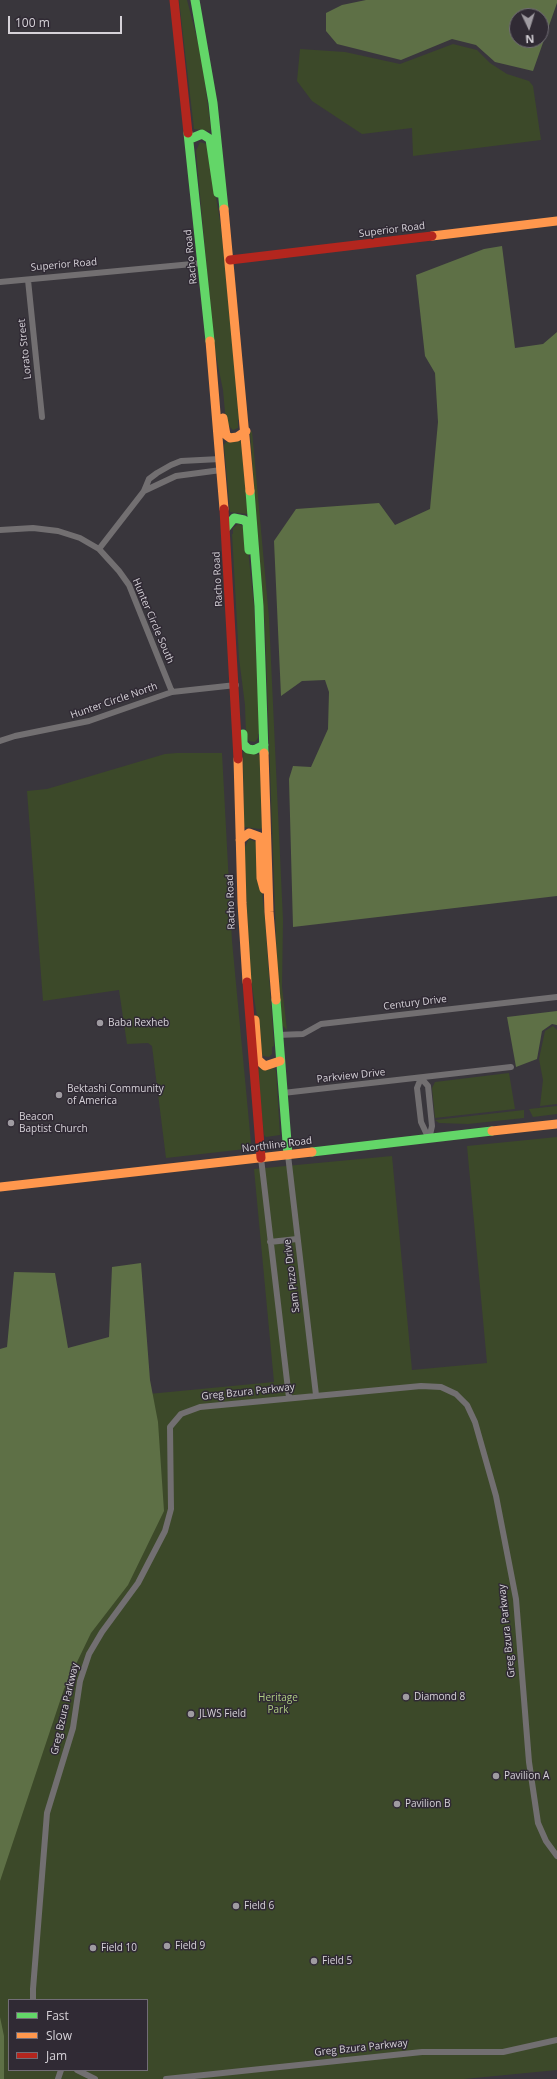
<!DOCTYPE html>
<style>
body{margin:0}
#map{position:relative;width:557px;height:2079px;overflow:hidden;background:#39363c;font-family:"Open Sans",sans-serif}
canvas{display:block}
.legend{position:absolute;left:8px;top:1999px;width:140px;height:72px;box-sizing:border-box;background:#302a34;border:1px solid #726d76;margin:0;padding:5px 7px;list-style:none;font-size:12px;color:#d6d2d8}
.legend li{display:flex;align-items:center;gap:8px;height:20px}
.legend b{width:20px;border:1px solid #726d76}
.north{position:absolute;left:509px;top:8px;width:40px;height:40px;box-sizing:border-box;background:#302a34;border:1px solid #726d76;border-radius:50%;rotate:176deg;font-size:11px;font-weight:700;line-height:16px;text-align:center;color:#d6d2d8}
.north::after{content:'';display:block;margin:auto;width:14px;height:18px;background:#9f9ba1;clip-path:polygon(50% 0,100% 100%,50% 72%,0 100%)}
.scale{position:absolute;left:8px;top:16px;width:114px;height:18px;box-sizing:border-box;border:2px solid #d6d2d8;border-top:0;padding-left:5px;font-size:12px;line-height:14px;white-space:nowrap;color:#d6d2d8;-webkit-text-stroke:3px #302a34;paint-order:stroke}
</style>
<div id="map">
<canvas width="557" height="2079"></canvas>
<ul class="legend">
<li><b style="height:5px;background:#63d668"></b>Fast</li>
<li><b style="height:5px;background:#ff974d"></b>Slow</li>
<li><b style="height:5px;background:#b3261e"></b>Jam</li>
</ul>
<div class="north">N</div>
<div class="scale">100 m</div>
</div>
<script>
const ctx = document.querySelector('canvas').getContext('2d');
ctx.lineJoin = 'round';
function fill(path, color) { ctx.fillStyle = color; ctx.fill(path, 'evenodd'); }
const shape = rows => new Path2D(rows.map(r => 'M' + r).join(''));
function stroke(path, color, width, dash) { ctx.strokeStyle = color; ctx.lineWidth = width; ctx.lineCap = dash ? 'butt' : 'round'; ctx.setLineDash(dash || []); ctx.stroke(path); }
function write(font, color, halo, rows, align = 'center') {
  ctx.font = font + ' "Open Sans",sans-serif'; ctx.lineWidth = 3; ctx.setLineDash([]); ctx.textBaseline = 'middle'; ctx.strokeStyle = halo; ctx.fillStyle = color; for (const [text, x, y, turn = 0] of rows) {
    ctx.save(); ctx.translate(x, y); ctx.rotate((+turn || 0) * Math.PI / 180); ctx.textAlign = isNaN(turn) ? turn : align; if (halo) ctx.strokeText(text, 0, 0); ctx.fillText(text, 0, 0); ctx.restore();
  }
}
fill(shape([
 [179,0,187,0,201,54,211,129,209,131,194,129],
 [453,44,477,50,490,63,507,74,529,81,533,86,541,140,413,156,412,128,362,134,312,101,297,81,300,49,345,52,400,64],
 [200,142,207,144,221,227,240,419,238,420,238,428,233,430,226,423,223,390,214,346,196,151],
 [252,431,269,618,283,920,282,987,287,1030,282,1025,277,965,265,627,250,433],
 [241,441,248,512,247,514,230,512,224,445,226,442],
 [238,524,241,525,246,531,254,606,260,734,258,734,258,738,255,742,249,741,246,735,245,705,239,658,232,534,233,534,233,528],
 [243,752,260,755,262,828,260,829,244,827],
 [177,753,222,753,232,941,251,1143,244,1149,237,1150,166,1158,152,1046,148,1043,127,1044,119,990,43,1001,27,791,47,789,165,754],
 [249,839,256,842,265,918,274,1046,272,1047,272,1054,269,1057,263,1056,260,1049,257,1016,250,974,244,849],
 [553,1026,557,1030,557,1104,540,1106,543,1080,539,1059,545,1031],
 [259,1068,266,1070,274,1068,276,1071,280,1135,266,1137,264,1135,257,1070],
 [509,1073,515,1109,435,1118,432,1088,435,1082],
 [557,1106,557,1114,533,1117,529,1109],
 [524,1110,524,1118,468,1124,439,1123,435,1120],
 [557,1137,557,2070,464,2079,0,2079,0,1395,2,1408,274,1382,254,1169,392,1156,412,1370,487,1363,467,1146],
 [9,2000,147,2000,147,2070,9,2070]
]), '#3c4929');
fill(shape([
 [366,0,557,0,557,3,533,71,495,62,476,45,452,39,401,60,337,44,326,31,326,13,342,5],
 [517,16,541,16,541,40,517,40],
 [502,246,515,348,543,344,557,332,557,896,293,927,289,779,293,766,311,767,328,729,329,692,325,680,302,681,281,696,274,541,296,509,379,503,395,525,430,509,438,422,435,373,425,356,416,275,484,249],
 [557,1011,557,1025,552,1024,542,1031,537,1059,516,1067,507,1017],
 [141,1263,150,1380,158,1422,164,1511,128,1585,91,1633,64,1689,0,1881,0,1349,7,1347,14,1272,55,1273,68,1348,109,1337,112,1267],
 [0,2017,4,2036,4,2079,0,2079]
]), '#5e7046');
stroke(shape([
 [28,280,42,417],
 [0,282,203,263],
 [144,491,176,476,221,470],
 [0,530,33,528,58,531,80,538,99,549,119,571,129,585,172,692],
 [99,549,144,491,149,479,157,473,171,465,181,461,220,459],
 [0,741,15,736,89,721,172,692,236,685],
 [278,1035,303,1034,321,1024,557,997],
 [421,1078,428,1086,432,1126,429,1139,421,1122,417,1088,421,1078],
 [283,1093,511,1067],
 [288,1155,316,1395],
 [261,1158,289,1398],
 [270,1242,297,1239],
 [33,2000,33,1989,47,1813,73,1728,80,1681,89,1654,102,1632,138,1583,165,1531,171,1509,170,1427,181,1414,200,1407,421,1386,441,1387,456,1394,467,1405,475,1422,496,1496,516,1599,529,1762,538,1823,546,1841,557,1856],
 [77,2070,95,2079],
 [58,2079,61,2070],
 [166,2079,422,2052,503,2052,557,2040]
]), '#726f71', 6);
stroke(shape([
 [195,0,213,103,224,209],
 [188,133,210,341],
 [190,139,202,134,210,139,218,193],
 [250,491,259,606,264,753],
 [226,528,234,518,244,520,247,523,249,550],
 [243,734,243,744,248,749,254,750,264,745],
 [276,1000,288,1155],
 [312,1152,492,1131]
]), '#63d668', 9);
stroke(shape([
 [224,209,250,491],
 [432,236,557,221],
 [210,341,224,509],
 [223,418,226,435,230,438,237,437,246,431],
 [264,753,269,912,276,1000],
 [238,759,242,903,247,982],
 [240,840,249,833,260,837,261,878,264,889],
 [255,1020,258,1060,265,1066,280,1061],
 [492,1131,557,1124],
 [0,1187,312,1152]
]), '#ff974d', 9);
stroke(shape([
 [174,0,188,133],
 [230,260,432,236],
 [224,509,238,759],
 [247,982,261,1158]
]), '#b3261e', 9);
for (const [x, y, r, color] of [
 [100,1023,4,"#9f9ba1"],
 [59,1095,4,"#9f9ba1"],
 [11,1123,4,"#9f9ba1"],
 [406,1697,4,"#9f9ba1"],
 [191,1714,4,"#9f9ba1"],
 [496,1776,4,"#9f9ba1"],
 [397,1804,4,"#9f9ba1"],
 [236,1906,4,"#9f9ba1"],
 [167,1946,4,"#9f9ba1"],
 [93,1948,4,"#9f9ba1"],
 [314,1961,4,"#9f9ba1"]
]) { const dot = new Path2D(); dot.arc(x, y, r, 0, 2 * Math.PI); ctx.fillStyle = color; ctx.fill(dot); stroke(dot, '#302a34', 1.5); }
write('10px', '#d6d2d8', '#302a34', [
 ["Superior Road",392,230,-7],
 ["Racho Road",191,257,-96],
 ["Superior Road",64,265,-5],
 ["Lorato Street",25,349,-96],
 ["Racho Road",218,579,-93],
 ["Hunter Circle South",153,621,67],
 ["Hunter Circle North",114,701,-19],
 ["Racho Road",231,902,-92],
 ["Century Drive",415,1003,-7],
 ["Parkview Drive",351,1076,-6],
 ["Northline Road",277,1145,-7],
 ["Sam Pizzo Drive",292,1276,-97],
 ["Greg Bzura Parkway",248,1392,-6],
 ["Greg Bzura Parkway",507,1631,-96],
 ["Greg Bzura Parkway",65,1709,-77],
 ["Greg Bzura Parkway",361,2048,-6]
]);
write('10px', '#d6d2d8', '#302a34', [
 ["Baba Rexheb",108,1023],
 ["Bektashi Community",67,1089],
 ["of America",67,1101],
 ["Beacon",19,1117],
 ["Baptist Church",19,1129],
 ["Diamond 8",414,1697],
 ["JLWS Field",199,1714],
 ["Pavilion A",504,1776],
 ["Pavilion B",405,1804],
 ["Field 6",244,1906],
 ["Field 9",175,1946],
 ["Field 10",101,1948],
 ["Field 5",322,1961]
], 'left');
write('10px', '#adcc81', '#302a34', [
 ["Heritage",278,1698],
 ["Park",278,1710]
]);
</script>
